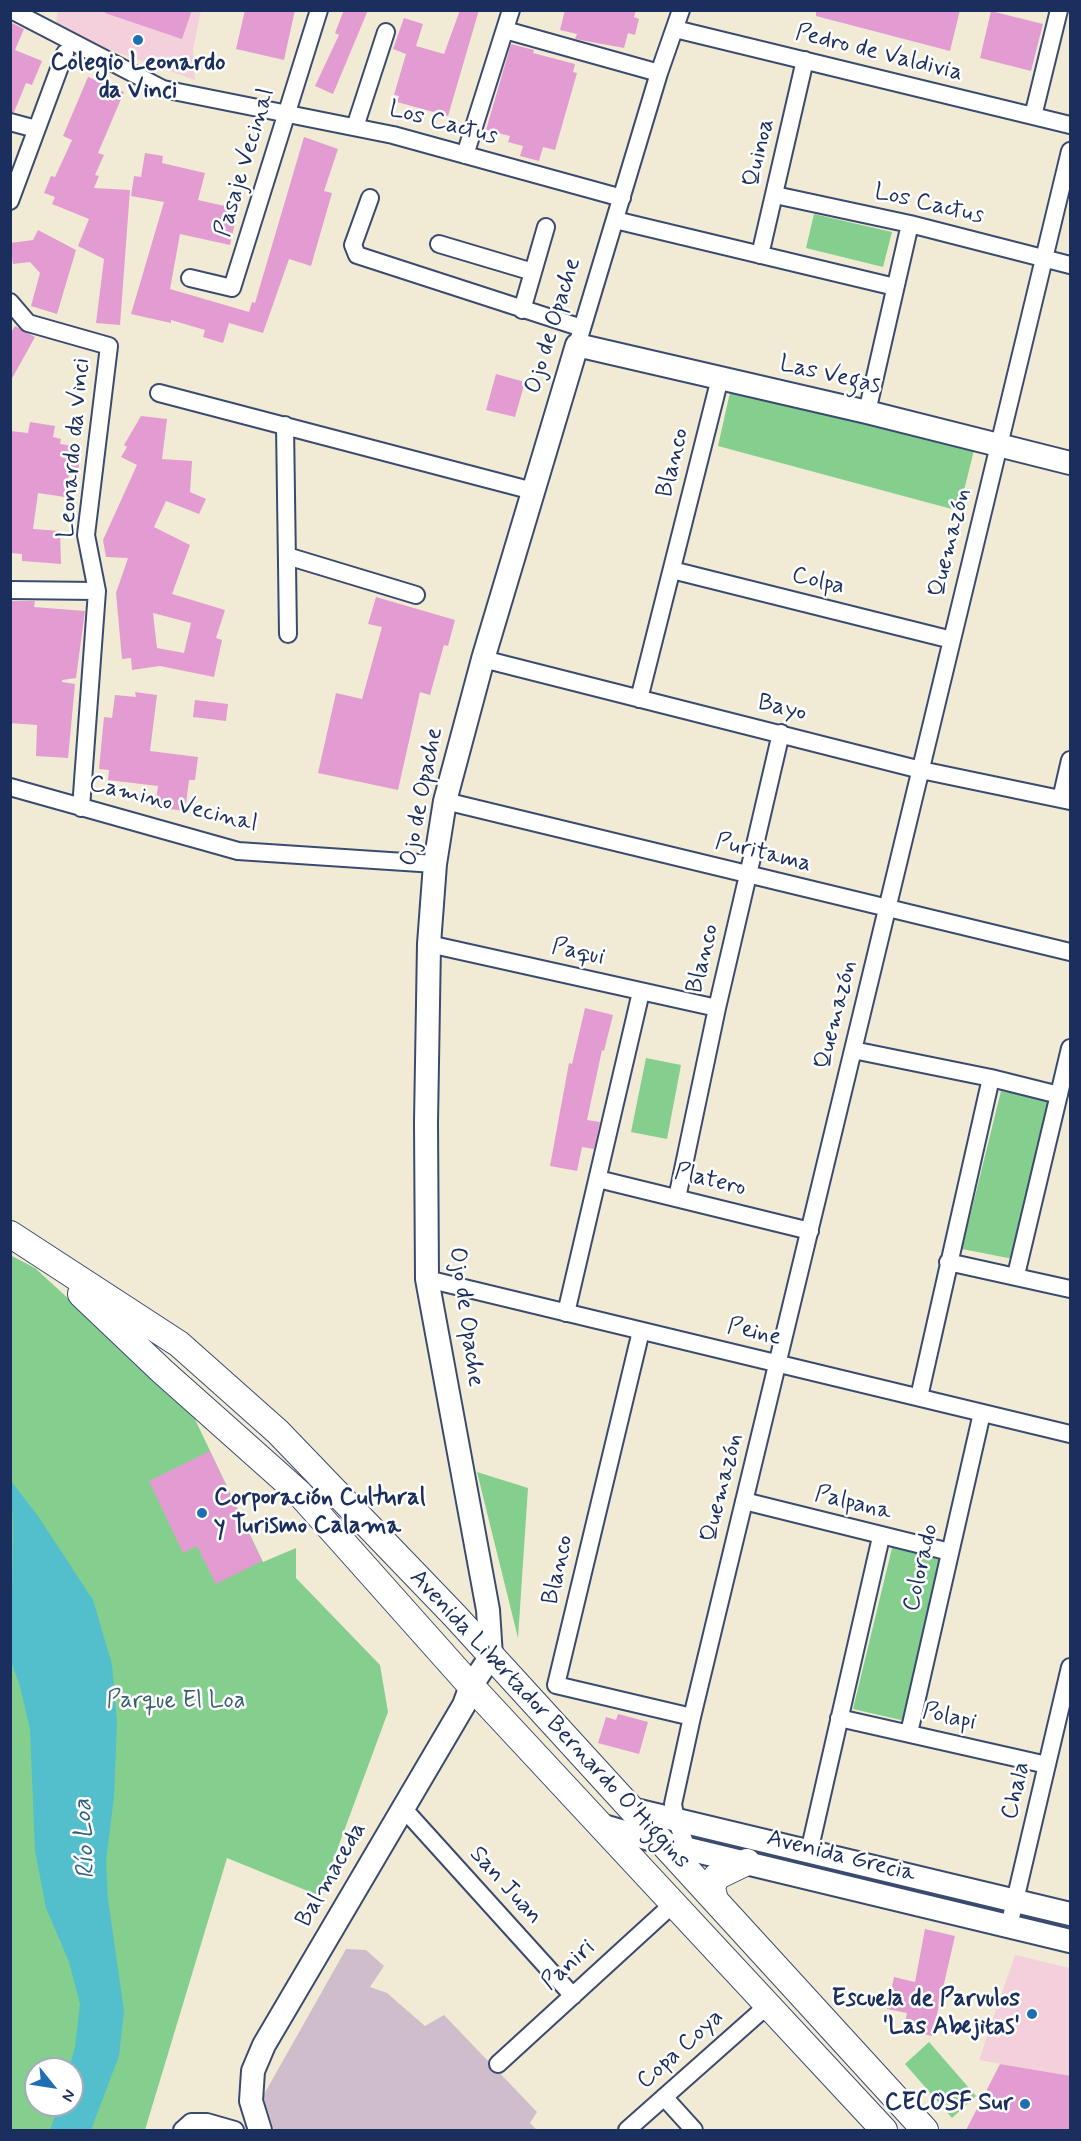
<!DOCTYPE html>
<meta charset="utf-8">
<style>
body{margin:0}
#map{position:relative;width:1081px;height:2141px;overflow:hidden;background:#f1ebd5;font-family:Mynerve,sans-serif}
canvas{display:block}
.frame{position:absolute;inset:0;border:12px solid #1b2f5e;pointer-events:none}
.north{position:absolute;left:24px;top:2057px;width:60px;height:60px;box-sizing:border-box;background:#fff;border:2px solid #a4acbf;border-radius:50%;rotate:120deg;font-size:16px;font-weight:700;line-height:24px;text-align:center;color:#1b2f5e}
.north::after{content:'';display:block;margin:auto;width:21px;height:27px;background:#1f6fb2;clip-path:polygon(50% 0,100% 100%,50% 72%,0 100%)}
</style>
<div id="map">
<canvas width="1081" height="2141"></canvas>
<div class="frame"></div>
<div class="north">N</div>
</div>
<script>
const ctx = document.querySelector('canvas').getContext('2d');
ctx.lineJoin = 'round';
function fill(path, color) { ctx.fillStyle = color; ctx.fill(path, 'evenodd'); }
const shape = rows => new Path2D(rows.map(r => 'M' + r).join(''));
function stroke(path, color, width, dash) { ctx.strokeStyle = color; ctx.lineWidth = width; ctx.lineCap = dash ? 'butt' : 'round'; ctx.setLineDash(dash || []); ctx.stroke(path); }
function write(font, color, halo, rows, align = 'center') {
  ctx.font = font + ' Mynerve,sans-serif'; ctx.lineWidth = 5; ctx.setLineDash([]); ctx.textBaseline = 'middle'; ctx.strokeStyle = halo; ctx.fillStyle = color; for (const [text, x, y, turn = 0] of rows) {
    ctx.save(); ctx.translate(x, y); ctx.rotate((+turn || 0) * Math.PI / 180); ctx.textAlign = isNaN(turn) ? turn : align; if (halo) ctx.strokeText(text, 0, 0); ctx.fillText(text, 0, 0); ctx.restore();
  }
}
fill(shape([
 [58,11,201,11,193,49,195,80,55,30],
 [1015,1955,1070,1968,1070,2076,979,2060]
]), '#f4cfdc');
fill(shape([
 [346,1949,366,1950,384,1966,370,1987,387,1993,425,2026,444,2015,537,2112,530,2123,537,2130,274,2130,263,2096]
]), '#d0bdcc');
fill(shape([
 [814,214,892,232,883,267,806,248],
 [731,388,974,450,959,511,718,446],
 [646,1058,681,1065,667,1139,631,1132],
 [1001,1091,1052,1101,1013,1259,962,1249],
 [10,1255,35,1268,191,1411,263,1562,296,1548,296,1578,380,1665,388,1712,320,1896,227,1858,145,2130,11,2130],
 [36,2069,72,2069,72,2105,36,2105],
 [477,1472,528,1488,518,1638],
 [893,1544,945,1557,905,1721,853,1709],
 [929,2042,976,2096,952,2118,905,2064]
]), '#84cf8d');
fill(shape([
 [11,1481,38,1516,93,1600,112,1664,117,1723,114,1797,106,1861,108,1899,124,2011,119,2056,91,2130,50,2130,59,2105,72,2105,72,2069,69,2069,75,2047,80,2004,69,1962,46,1908,35,1851,30,1730,20,1686,11,1662,13,1529]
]), '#53bfcd');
fill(shape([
 [106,10,192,10,182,39,105,13],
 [245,10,295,10,284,60,236,49],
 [344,10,368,10,333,94,315,86,339,35,335,33],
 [460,10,479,10,448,116,397,102,399,96,394,95,406,54,393,49,404,18,423,24,416,46,444,54],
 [565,10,636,10,634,17,639,19,635,35,628,33,624,48,575,39,577,34,560,30],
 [816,10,960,10,950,51,816,16],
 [991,11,1043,24,1031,71,980,58],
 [10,22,24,29,15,50,42,61,32,85,26,83,14,112,10,112],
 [511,44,534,50,533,53,575,64,573,72,577,73,555,150,543,147,539,161,520,156,523,146,508,142,510,136,486,130],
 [88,77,124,92,98,153,104,155,95,175,99,176,94,188,130,190,120,325,96,323,104,259,78,246,89,219,52,204,55,197,44,193,51,176,55,177,72,140,63,136],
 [304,137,338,149,324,191,332,193,311,266,289,259,263,333,229,323,223,343,203,337,205,330,171,320,171,323,131,314,164,202,131,196,134,176,141,177,145,153,163,156,162,163,205,173,198,200,238,209,230,245,180,234,170,289,249,312,252,302,255,303],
 [38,230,76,250,57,314,31,306,40,273,30,262,13,264,10,243,33,240],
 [15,326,35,337,10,382,10,334],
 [496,374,525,382,515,417,486,410],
 [141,416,167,419,162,459,192,461,190,492,206,499,199,514,166,501,154,527,190,545,172,594,225,610,216,638,222,640,214,677,160,666,132,670,131,658,122,659,116,593,128,558,106,557,103,540,137,465,121,457,127,447,124,445],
 [153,613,191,623,184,653,157,648],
 [30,422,55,426,53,437,61,439,60,444,82,447,78,470,70,469,65,497,38,493,33,529,60,531,61,564,22,561,22,554,11,553,10,431,28,433],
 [376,597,455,620,448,646,444,645,430,695,420,692,398,790,318,773,336,693,362,699,382,627,368,624],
 [10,601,35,601,34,607,85,611,76,678,62,680,62,682,75,684,68,758,36,756,37,725,10,723],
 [135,692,157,695,150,751,198,757,195,780,189,780,185,811,155,807,158,786,108,780,109,770,99,769,104,717,112,718,115,695,136,697],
 [195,700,228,704,226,721,193,717],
 [585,1008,613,1015,604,1051,602,1050,587,1120,600,1122,594,1149,582,1147,577,1171,550,1166,569,1063,572,1064],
 [210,1451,262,1561,216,1584,197,1546,183,1553,149,1481],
 [618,1714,648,1722,639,1754,598,1743,606,1717,616,1720],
 [925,1929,955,1936,932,2036,904,2029,907,2013,887,2009,894,1977,915,1982],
 [1000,2064,1071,2076,1071,2130,966,2130]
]), '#e29cd2');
const minor = shape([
 [11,10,163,89,393,135,622,198],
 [675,29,1070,125],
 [505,30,659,73],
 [1033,116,1059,10],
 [10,122,36,129],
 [355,127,386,32],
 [465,155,511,10],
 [775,195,910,224,1070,265],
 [370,198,353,245,357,255,582,328],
 [10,201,65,53],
 [615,220,895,287],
 [439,244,533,272],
 [760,255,805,60],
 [190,278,232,288,319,10],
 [10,302,28,323,109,346,86,535,97,591,81,808],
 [522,310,546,227],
 [577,345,659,73,681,10],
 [159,393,533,491],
 [867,412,910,224],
 [285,425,288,634],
 [287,556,416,595],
 [672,570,952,640],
 [10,590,97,591],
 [483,659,921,770,1070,801],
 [639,699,720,378],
 [10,787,238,851,435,864],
 [1061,799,1070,760],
 [445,801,1070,952],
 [429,944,717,1008],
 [853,1050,991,1078,1059,1095],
 [598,1179,810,1231],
 [677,1198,717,1008,781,733],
 [948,1262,1070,1289],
 [1016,1275,1070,1048],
 [427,1279,1070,1434],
 [566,1313,641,992],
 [641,1331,556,1685,692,1717],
 [919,1397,991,1078],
 [744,1501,950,1552],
 [839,1718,1047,1765],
 [909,1733,982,1413],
 [403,1808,573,1996],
 [809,1852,881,1537],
 [690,1855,676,1820,673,1804,692,1717,1070,151],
 [1009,1926,1070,1667],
 [498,2064,673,1904],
 [664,2097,694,2130],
 [182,2130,191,2122,207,2122,235,2130],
 [627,2130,768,2005]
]);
const secondary = shape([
 [631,1809,1070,1914],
 [600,1825,663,1843,1070,1941],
 [260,2130,251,2101,253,2071,264,2045,464,1705,471,1686,491,1656,488,1610,427,1279,426,1122,429,944,435,864,445,801,483,659,577,345,867,412,1070,463]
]);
const primary = shape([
 [10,1234,179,1344,278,1432,455,1616,925,2130],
 [81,1294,162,1371,299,1493,471,1686,884,2130],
 [715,1900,712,1888,716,1877,747,1862]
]);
stroke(minor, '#3b4b70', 20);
stroke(secondary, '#3b4b70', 26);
stroke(primary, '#3b4b70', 28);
stroke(minor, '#fff', 16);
stroke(secondary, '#fff', 22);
stroke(primary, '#fff', 26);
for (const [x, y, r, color] of [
 [138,40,6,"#1f6fb2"],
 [202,1513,6,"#1f6fb2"],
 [1032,2014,6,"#1f6fb2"],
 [1025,2104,6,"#1f6fb2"]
]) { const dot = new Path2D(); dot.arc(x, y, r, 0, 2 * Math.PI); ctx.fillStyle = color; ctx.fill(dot); stroke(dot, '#fff', 2); }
write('24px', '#1b2f5e', '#fff', [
 ["Pedro de Valdivia",879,54,14],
 ["Los Cactus",443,124,15],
 ["Quinoa",760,153,-77],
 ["Pasaje Vecinal",246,163,-73],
 ["Los Cactus",929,205,13],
 ["Ojo de Opache",554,326,-73],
 ["Las Vegas",830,376,13],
 ["Leonardo da Vinci",75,448,-85],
 ["Blanco",674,463,-76],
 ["Quemazón",951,543,-76],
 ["Colpa",818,582,14],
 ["Bayo",782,709,14],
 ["Ojo de Opache",423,797,-79],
 ["Camino Vecinal",173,805,14],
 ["Puritama",763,854,14],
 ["Paqui",578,953,13],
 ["Blanco",704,959,-76],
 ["Quemazón",837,1015,-76],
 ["Platero",710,1181,14],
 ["Ojo de Opache",465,1317,82],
 ["Peine",754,1333,13],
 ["Quemazón",723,1488,-76],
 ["Palpana",853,1504,14],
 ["Colorado",922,1568,-77],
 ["Blanco",559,1570,-77],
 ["Polapi",949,1718,13],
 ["Avenida Libertador Bernardo O'Higgins",549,1720,47],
 ["Chala",1017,1791,-77],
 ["Avenida Grecia",841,1857,14],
 ["Balmaceda",332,1875,-60],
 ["San Juan",505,1886,48],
 ["Paniri",569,1966,-42],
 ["Copa Coya",681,2050,-42]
]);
write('bold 24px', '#1b2f5e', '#fff', [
 ["Colegio Leonardo",138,64,"center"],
 ["da Vinci",138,92,"center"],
 ["Corporación Cultural",214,1499,"left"],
 ["y Turismo Calama",214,1527,"left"],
 ["Escuela de Parvulos",1020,2000],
 ["'Las Abejitas'",1020,2028],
 ["CECOSF Sur",1013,2104]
], 'right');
write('24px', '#3a5f6c', '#fff', [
 ["Parque El Loa",176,1702]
]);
write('italic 26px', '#2f6185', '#fff', [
 ["Río Loa",86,1839,-93]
]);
</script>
